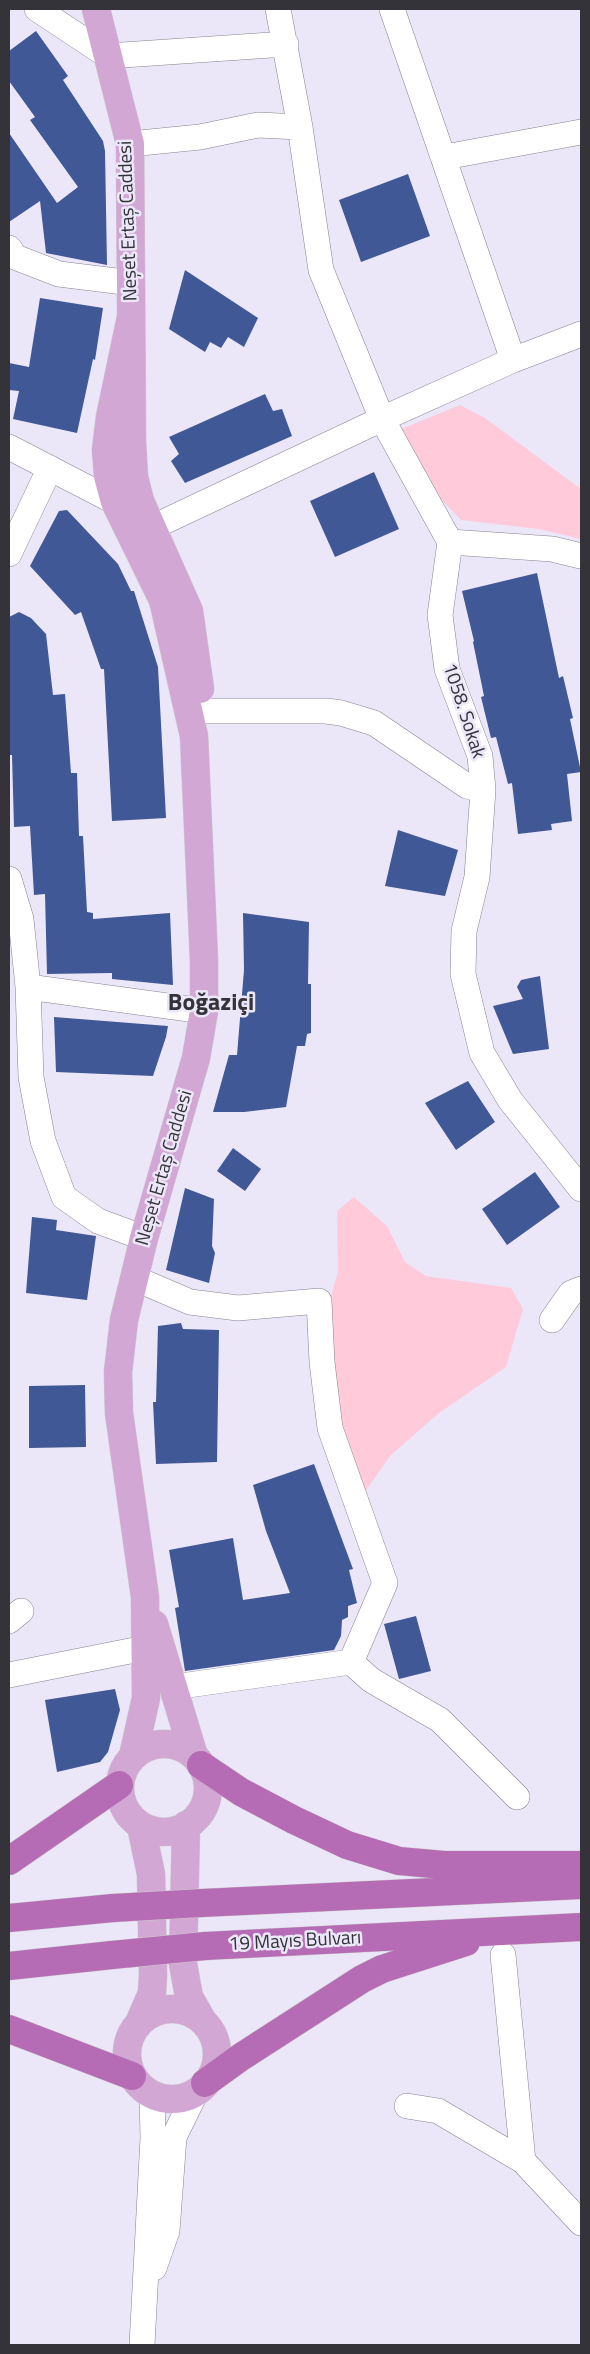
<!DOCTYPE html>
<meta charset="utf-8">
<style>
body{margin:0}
#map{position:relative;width:590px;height:2354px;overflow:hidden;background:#ece7f8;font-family:"Titillium Web",sans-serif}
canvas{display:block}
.frame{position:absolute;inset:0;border:10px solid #343339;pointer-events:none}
</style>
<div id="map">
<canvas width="590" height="2354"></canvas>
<div class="frame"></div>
</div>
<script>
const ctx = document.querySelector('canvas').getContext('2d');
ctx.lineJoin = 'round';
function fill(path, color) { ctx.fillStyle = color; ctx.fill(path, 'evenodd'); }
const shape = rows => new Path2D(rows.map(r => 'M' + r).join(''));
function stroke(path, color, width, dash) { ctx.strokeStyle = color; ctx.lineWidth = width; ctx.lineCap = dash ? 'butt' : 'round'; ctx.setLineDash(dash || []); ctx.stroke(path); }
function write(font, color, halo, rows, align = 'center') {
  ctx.font = font + ' "Titillium Web",sans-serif'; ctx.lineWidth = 5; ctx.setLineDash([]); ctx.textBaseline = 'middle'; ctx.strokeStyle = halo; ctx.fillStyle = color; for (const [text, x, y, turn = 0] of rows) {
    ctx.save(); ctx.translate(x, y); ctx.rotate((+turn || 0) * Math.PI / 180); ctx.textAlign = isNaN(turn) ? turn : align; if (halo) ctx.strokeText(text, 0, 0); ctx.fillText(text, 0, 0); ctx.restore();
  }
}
fill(shape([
 [460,405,485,418,581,489,581,539,539,529,461,520,423,480,399,430],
 [354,1197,387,1226,405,1262,426,1276,511,1288,523,1309,506,1367,439,1413,390,1456,365,1492,339,1437,327,1309,338,1272,337,1211]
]), '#ffcada');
fill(shape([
 [36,31,68,76,63,80,103,141,105,151,107,265,46,253,40,201,9,222,9,133,57,203,78,187,30,120,35,117,9,81,9,51],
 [408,174,430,236,361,262,339,200],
 [185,270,258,318,244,347,228,337,221,348,210,342,205,352,169,329],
 [40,298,103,308,95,360,93,359,77,433,13,419,19,391,9,390,9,363,29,367],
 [265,394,273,411,282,409,292,436,185,483,171,461,179,454,169,437],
 [374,472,399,529,335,557,310,501],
 [67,510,118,564,131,591,134,591,158,667,166,818,112,821,104,669,101,669,81,612,75,615,30,566,59,511],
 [537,573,559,678,563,676,573,718,570,719,581,772,567,774,572,821,551,824,552,830,518,834,512,783,508,784,496,737,491,738,481,697,484,696,473,642,474,641,462,591],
 [19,612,31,618,46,634,53,695,65,694,71,773,77,773,79,836,83,836,87,912,93,913,93,919,170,913,173,985,112,979,112,973,47,974,45,894,34,895,30,826,14,827,12,755,10,755,9,739,9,617],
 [398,830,458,850,445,896,385,886],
 [243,913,309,922,308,984,311,984,311,1033,307,1034,305,1046,297,1046,286,1107,244,1112,213,1112,229,1055,237,1055,244,970],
 [540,976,549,1049,513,1054,493,1006,523,999,517,987,521,980],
 [54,1017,168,1026,166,1037,153,1076,56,1072],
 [468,1081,495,1122,456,1150,425,1103],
 [233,1148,261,1169,245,1191,217,1171],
 [535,1172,560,1207,507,1245,482,1209],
 [185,1188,214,1199,212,1246,215,1253,209,1283,166,1270],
 [32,1217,57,1220,56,1230,96,1236,87,1300,26,1293],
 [181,1323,183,1329,219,1330,217,1462,156,1464,153,1402,156,1402,158,1326],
 [85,1385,86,1447,29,1448,29,1386],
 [314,1464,353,1569,349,1570,357,1603,348,1606,348,1617,342,1620,341,1636,334,1650,185,1671,175,1608,179,1607,169,1550,233,1538,243,1600,290,1593,266,1531,253,1485],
 [416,1616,431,1671,399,1679,384,1624],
 [115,1689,120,1710,108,1752,100,1762,57,1772,45,1700]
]), '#405896');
const minor = shape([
 [37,9,108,56,286,44],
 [278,9,300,127,321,270,382,419,450,542],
 [392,9,513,360],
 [130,144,200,137,258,125,300,127],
 [445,157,581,132],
 [9,248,15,257,59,274,132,283],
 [9,447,115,502],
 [153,527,382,419,513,360,581,334],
 [450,542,440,615,447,669,480,756,483,790,477,877,464,931,463,974,482,1053,510,1100,581,1189],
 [450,542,552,549,581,556],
 [9,554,50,468],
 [202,711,326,711,341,713,374,723,467,786,483,790],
 [9,879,21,919,28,987,31,1077,43,1141,64,1197,98,1221,144,1238],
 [28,987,204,1011],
 [134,1278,190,1302,238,1308,319,1301,322,1362,330,1428,385,1583,351,1662,371,1680,440,1720,517,1797],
 [552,1320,571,1293,581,1289],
 [9,1621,21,1611],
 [9,1675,145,1648],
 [174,1687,351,1662],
 [503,1955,523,2161],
 [407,2106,438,2111,523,2161,581,2223],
 [154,2268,167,2231,174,2137,196,2092],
 [142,2345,153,2138,152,2095]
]);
const major = shape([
 [96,9,130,144,132,442,134,477,140,501,189,611,200,689],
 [131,317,110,417,106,450,108,476,115,502,163,600,194,736,204,961,204,1011,196,1058,144,1238,124,1320,118,1372,119,1413,145,1597,146,1698,133,1756],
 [154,1624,194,1756],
 '120 1788a44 44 0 1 1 88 0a44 44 0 1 1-88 0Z',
 [186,1825,183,1964,189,1997,202,2020],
 '127 2054a45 45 0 1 1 90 0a45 45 0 1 1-90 0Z',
 [139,2023,152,1993,153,1975,151,1874,141,1826]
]);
const highway = shape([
 [201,1765,241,1792,294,1820,347,1845,399,1861,444,1865,581,1865],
 [9,1861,119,1785],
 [202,1903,581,1885],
 [9,1918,113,1908],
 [205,1946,581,1927],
 [9,1966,112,1955],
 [9,2029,132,2076],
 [205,2083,241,2057,362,1979,382,1969,466,1942]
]);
stroke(minor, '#868291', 26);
stroke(major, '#cececf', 29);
stroke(highway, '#cececf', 29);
stroke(minor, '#fff', 25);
stroke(major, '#d3a7d3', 28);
stroke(highway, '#b66cb5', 28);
const highwayBridge = shape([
 [113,1908,202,1903],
 [112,1955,205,1946]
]);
stroke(highwayBridge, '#cececf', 29, []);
stroke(highwayBridge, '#b66cb5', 28);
write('19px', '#343339', '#ece7f8', [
 ["Neşet Ertaş Caddesi",129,221,-92],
 ["1058. Sokak",463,711,72],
 ["Neşet Ertaş Caddesi",165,1168,-74],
 ["19 Mayıs Bulvarı",295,1942,-3]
]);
write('bold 24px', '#343339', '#ece7f8', [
 ["Boğaziçi",211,1004]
]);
</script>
